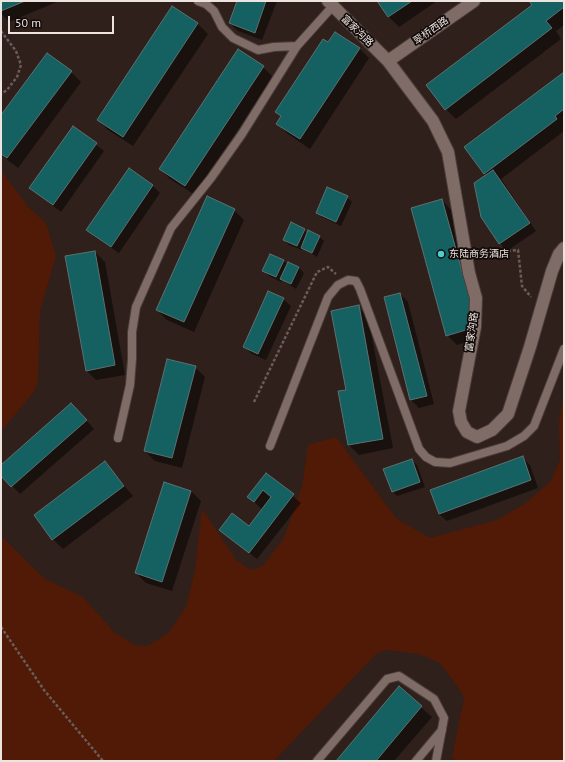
<!DOCTYPE html>
<meta charset="utf-8">
<style>
body{margin:0}
#map{position:relative;width:565px;height:762px;overflow:hidden;background:#2f201b;font-family:"PT Sans",sans-serif}
canvas{display:block}
.frame{position:absolute;inset:0;border:2px solid #ede3df;pointer-events:none}
.scale{position:absolute;left:8px;top:16px;width:106px;height:18px;box-sizing:border-box;border:2px solid #ede3df;border-top:0;padding-left:5px;font-size:12px;line-height:14px;white-space:nowrap;color:#ede3df;-webkit-text-stroke:3px #120b09;paint-order:stroke}
</style>
<div id="map">
<canvas width="565" height="762"></canvas>
<div class="frame"></div>
<div class="scale">50 m</div>
</div>
<script>
const ctx = document.querySelector('canvas').getContext('2d');
ctx.lineJoin = 'round';
function fill(path, color) { ctx.fillStyle = color; ctx.fill(path, 'evenodd'); }
const shape = rows => new Path2D(rows.map(r => 'M' + r).join(''));
function stroke(path, color, width, dash) { ctx.strokeStyle = color; ctx.lineWidth = width; ctx.lineCap = dash ? 'butt' : 'round'; ctx.setLineDash(dash || []); ctx.stroke(path); }
function write(font, color, halo, rows, align = 'center') {
  ctx.font = font + ' "PT Sans","Noto Sans SC",sans-serif'; ctx.lineWidth = 3.5; ctx.setLineDash([]); ctx.textBaseline = 'middle'; ctx.strokeStyle = halo; ctx.fillStyle = color; for (const [text, x, y, turn = 0] of rows) {
    ctx.save(); ctx.translate(x, y); ctx.rotate((+turn || 0) * Math.PI / 180); ctx.textAlign = isNaN(turn) ? turn : align; if (halo) ctx.strokeText(text, 0, 0); ctx.fillText(text, 0, 0); ctx.restore();
  }
}
fill(shape([
 [1,170,28,207,46,223,56,256,40,311,38,379,34,392,1,431],
 [564,389,564,761,457,761,452,757,464,698,459,689,440,663,419,654,385,650,376,654,274,761,1,761,1,536,45,579,83,597,115,633,135,645,148,646,169,632,186,607,195,570,202,509,236,560,251,570,263,566,284,538,302,486,308,445,336,437,397,519,430,538,497,520,526,503,551,481,560,460,559,423]
]), '#501a07');
fill(shape([
 [1,1,59,1,9,22,1,13],
 [238,1,277,1,262,40,238,31,230,23],
 [378,1,437,1,399,27,389,17],
 [530,1,564,1,564,25,556,31,561,39,456,119,446,109,534,5],
 [173,8,198,24,208,34,133,146,108,130,98,120],
 [328,44,359,48,369,58,310,149,288,134,278,124],
 [263,67,273,77,195,195,170,179,160,169],
 [71,72,81,82,18,168,1,155,1,117],
 [564,73,564,131,501,179,536,231,507,251,500,243,487,175,485,173],
 [73,127,104,151,61,212,30,188],
 [129,170,153,186,160,193,119,253,95,237,87,230],
 [347,197,352,202,341,226,322,217,317,212],
 [442,200,452,211,480,311,478,339,457,345,447,335],
 [234,210,244,220,194,332,167,320,157,310],
 [304,230,308,234,319,236,324,241,317,257,303,248,302,250,289,245,284,240],
 [95,252,105,262,125,375,96,380,86,370],
 [271,255,284,261,288,265,288,263,299,268,304,273,296,289,282,280,281,282,269,276,264,271],
 [400,294,408,302,434,404,419,408,411,400,385,298],
 [283,299,291,306,266,360,252,354,244,346],
 [358,307,368,317,393,448,359,455,349,445,347,390],
 [195,367,205,377,182,468,155,461,145,451],
 [79,412,94,429,20,494,1,474,1,466],
 [523,458,530,465,538,488,447,521,439,514],
 [412,460,417,465,425,487,397,496,392,491],
 [105,463,133,496,63,549,53,539],
 [266,474,301,503,257,559,220,530,249,527,263,510,249,497],
 [191,491,201,501,172,591,146,583,136,573],
 [399,688,432,717,394,761,337,761]
]), '#0007');
const building = shape([
 [1,1,25,1,1,11,1,1],
 [237,1,266,1,255,33,229,23,237,1],
 [377,1,412,1,388,17,377,1],
 [529,1,563,1,564,7,546,21,552,28,445,110,426,85,532,5,529,1],
 [172,6,198,23,123,137,97,120,172,6],
 [335,32,360,48,300,139,276,124,281,116,275,112,323,39,328,42,335,32],
 [238,49,264,66,185,186,159,169,238,49],
 [47,53,72,71,7,158,1,154,1,115,47,53],
 [564,72,564,109,555,116,557,119,484,174,464,147,564,72],
 [73,126,97,143,53,205,29,188,73,126],
 [129,168,153,185,111,247,86,230,129,168],
 [493,170,530,223,499,244,481,217,474,183,493,170],
 [327,187,348,196,336,222,316,213,327,187],
 [207,196,235,209,184,322,156,310,207,196],
 [442,199,470,300,469,329,446,336,411,208,442,199],
 [291,222,305,229,297,246,283,240,291,222],
 [308,230,320,236,312,253,301,248,308,230],
 [95,251,115,365,86,371,65,256,95,251],
 [270,254,284,260,276,277,262,271,270,254],
 [288,262,299,267,291,284,280,279,288,262],
 [268,291,284,298,258,354,243,347,268,291],
 [400,293,427,396,410,400,384,297,400,293],
 [359,305,383,439,348,445,338,391,346,390,331,311,359,305],
 [167,359,196,366,172,458,144,451,167,359],
 [71,403,87,420,11,487,1,476,1,465,71,403],
 [523,456,531,480,439,514,430,490,523,456],
 [412,459,420,482,392,492,383,469,412,459],
 [105,461,124,486,52,540,34,515,105,461],
 [266,473,294,494,249,553,219,530,232,513,249,526,271,497,263,490,254,502,247,497,266,473],
 [164,482,191,491,162,582,135,573,164,482],
 [399,686,422,706,376,761,336,761,399,686]
]);
fill(building, '#156061');
stroke(building, '#5c7171', 1);
const lane = shape([
 [198,1,206,4,214,11,222,27,233,38,258,50,274,47,297,46],
 [118,438,130,385,132,359,132,332,136,307,171,228,211,178,242,134,297,46,332,7],
 [270,446,328,297,338,285,348,280,356,281,360,289,419,449,426,457,435,462,450,463,507,446,524,436,534,426,564,349],
 [317,761,387,679,399,676,434,699,444,718,436,761],
 [416,761,442,730]
]);
const street = shape([
 [328,1,388,61,433,121,448,152,469,273,476,298,475,327,459,411,461,422,467,432,477,437,492,430,508,414,530,347,552,271,559,254,564,248],
 [388,61,474,1]
]);
stroke(lane, '#4a3d3a', 10);
stroke(street, '#4a3d3a', 14);
stroke(shape([
 [1,31,16,51,21,65,17,77,7,90,1,94],
 [478,254,518,250,522,286,531,297],
 [254,402,317,272,328,267,336,274],
 [1,627,44,690,103,761]
]), '#6a5d58', 2.5, [3, 2]);
stroke(lane, '#7f6c67', 8);
stroke(street, '#7f6c67', 12);
for (const [x, y, r, color] of [
 [441,254,4,"#52cdcf"]
]) { const dot = new Path2D(); dot.arc(x, y, r, 0, 2 * Math.PI); ctx.fillStyle = color; ctx.fill(dot); stroke(dot, '#120b09', 1.5); }
write('10px', '#ede3df', '#120b09', [
 ["富家沟路",357,31,44],
 ["翠桥西路",431,31,-35],
 ["富家沟路",472,332,-82]
]);
write('10px', '#ede3df', '#120b09', [
 ["东陆商务酒店",449,254]
], 'left');
</script>
